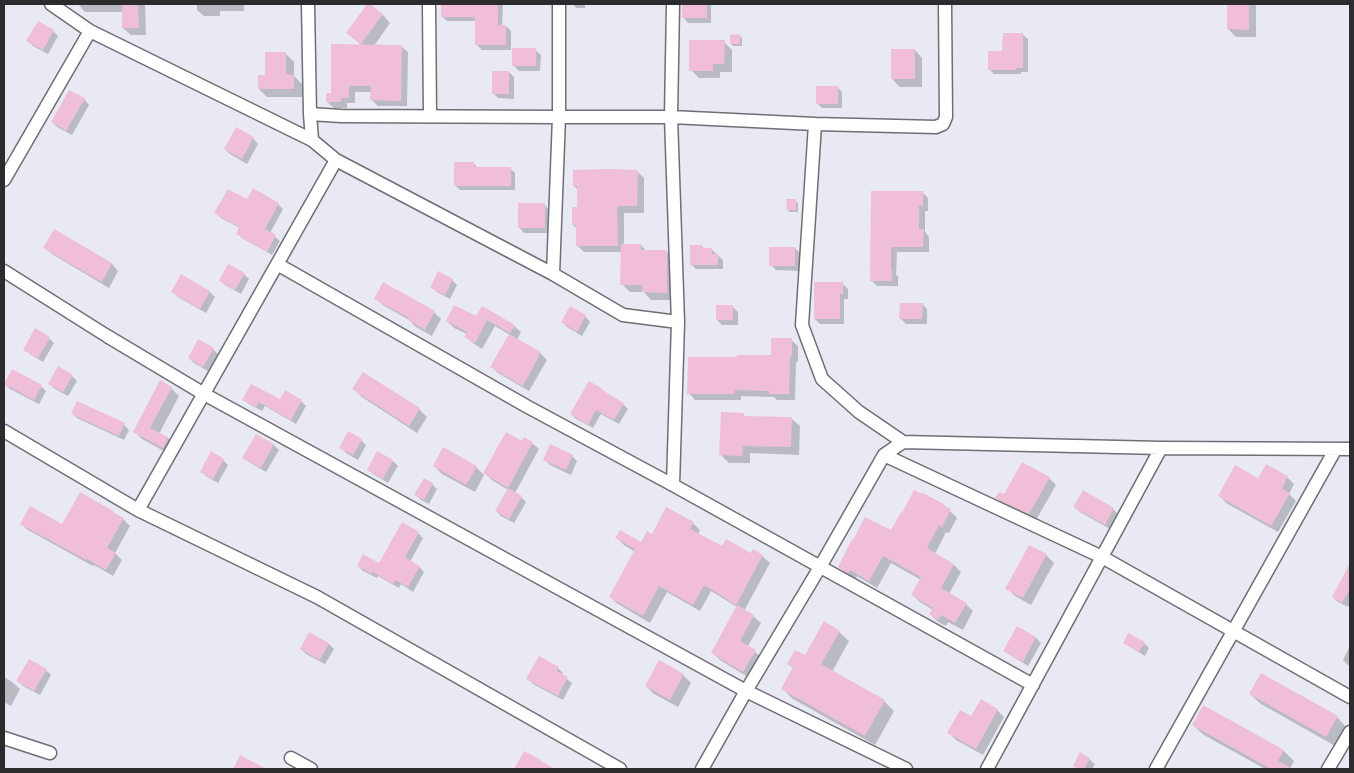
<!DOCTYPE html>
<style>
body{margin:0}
#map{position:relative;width:1354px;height:773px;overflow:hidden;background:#e9e9f3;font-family:"Zilla Slab",serif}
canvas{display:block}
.frame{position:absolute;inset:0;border:5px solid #2c2c2f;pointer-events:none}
</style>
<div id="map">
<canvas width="1354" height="773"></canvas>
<div class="frame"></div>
</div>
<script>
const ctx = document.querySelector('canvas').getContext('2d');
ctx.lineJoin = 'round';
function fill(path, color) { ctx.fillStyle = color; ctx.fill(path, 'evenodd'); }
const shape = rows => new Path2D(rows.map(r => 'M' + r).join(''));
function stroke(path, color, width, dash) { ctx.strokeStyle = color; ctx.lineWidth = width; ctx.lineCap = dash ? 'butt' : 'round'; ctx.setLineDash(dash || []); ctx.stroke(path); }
fill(shape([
 [78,4,145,4,146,35,131,35,123,28,123,12,85,12],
 [197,4,244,4,244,11,220,11,220,16,204,16,197,10],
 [368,4,383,15,390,23,374,46,401,46,408,52,407,106,378,106,372,100,372,92,355,92,355,103,347,103,347,108,334,108,327,102,362,46,347,32],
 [442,4,503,4,502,26,506,26,511,31,511,50,482,50,477,45,477,21,447,21,442,16],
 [573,4,585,4,585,8,576,8],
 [683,4,711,4,711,23,688,23,683,17],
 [1228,4,1254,4,1256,6,1256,37,1236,37,1228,29],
 [53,31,58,36,48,54,33,46,28,41],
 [1022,34,1028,39,1028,72,1021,72,1021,74,994,74,989,69,1004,52],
 [740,36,742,38,742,46,733,46,731,44],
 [724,42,732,50,732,72,720,72,720,78,699,78,691,70],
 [535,50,541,55,540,71,519,71,514,66],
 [915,50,922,58,922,87,900,87,892,79],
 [286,54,294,62,294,76,302,84,302,97,267,97,259,89,266,76],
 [509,72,514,77,514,99,498,98,493,93],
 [837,87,842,92,842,108,822,108,817,103],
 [84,99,89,105,72,135,57,127,52,122],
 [236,129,253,138,258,144,247,164,230,154,225,149],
 [473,163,478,168,510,168,515,173,515,190,460,190,455,185],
 [637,171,644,178,644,213,624,213,624,245,641,245,647,252,667,252,675,260,675,300,651,300,644,292,630,292,622,284,622,252,584,252,577,245,577,228,573,225,578,208,578,190,574,186],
 [253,190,278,204,283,209,270,233,280,241,272,255,242,238,237,233,240,228,221,218,216,213,247,201],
 [922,192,928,198,928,211,925,211,925,232,929,237,929,252,897,252,896,275,898,276,898,286,877,286,871,280],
 [796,201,798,203,798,212,790,212,788,210],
 [544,204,549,210,549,233,524,233,519,227],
 [54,231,112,264,118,271,109,288,52,254,45,248],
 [702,246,704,249,711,249,723,260,723,269,696,269,691,264],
 [795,248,800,253,800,271,776,270,771,265],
 [244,274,249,279,241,294,225,285,220,280],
 [182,276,210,292,215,297,206,313,178,297,173,292],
 [452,280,457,285,450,299,437,292,432,287],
 [843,284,848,289,848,299,844,299,844,324,820,324,815,319],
 [376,299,434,312,441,319,432,336,416,327,409,320,383,305],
 [922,304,927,309,927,324,906,324,901,319],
 [483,307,514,326,521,332,517,340,540,353,547,360,529,391,498,373,492,367,510,335,495,326,482,349,473,343,466,337,467,334,454,328,447,321,476,318],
 [733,307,738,312,738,325,722,325,717,320],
 [570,308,585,316,590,322,582,336,567,327,562,322],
 [49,338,54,343,43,362,30,354,25,349],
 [791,340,798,346,798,362,796,362,795,400,777,400,774,397,741,396,741,400,695,400,689,393,772,356],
 [213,349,218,354,208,371,194,363,189,358],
 [72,376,77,381,68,396,55,389,49,384],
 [5,384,41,386,46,391,39,404,10,389],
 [171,388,179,396,159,434,168,438,176,446,171,455,142,439,134,431],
 [354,389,419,409,427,417,417,433,362,397],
 [602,390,607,395,623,404,628,409,619,424,601,414,593,428,576,419,571,414],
 [244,399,301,401,306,406,296,424,265,406,262,411,249,404],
 [72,413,124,425,129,430,124,440,77,418],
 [743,414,746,417,792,419,800,426,799,455,750,453,750,463,729,463,721,455],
 [256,435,274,445,279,450,266,472,249,462,244,457],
 [361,440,366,445,358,460,346,453,341,447],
 [522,442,532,443,539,449,515,493,521,497,526,502,514,523,501,516,496,511,508,490,492,480,485,473],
 [572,456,577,461,571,475,550,465,545,460],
 [223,460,228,465,218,483,206,476,201,471],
 [393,461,398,466,388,483,373,474,368,469],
 [434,466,476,467,484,475,475,492,442,474],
 [1266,466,1288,478,1294,484,1289,494,1296,501,1278,532,1226,503,1220,496,1258,479],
 [1049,478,1056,485,1036,520,1004,505,997,498,1004,496],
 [432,484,437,489,429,504,421,500,416,495],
 [944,505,957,518,949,533,946,532,935,554,954,565,961,572,949,594,966,604,973,611,963,630,948,622,946,626,938,622,930,614,933,610,920,602,912,595,921,580,891,563,877,588,857,576,856,579,847,574,839,567,892,532],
 [1075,507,1113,509,1118,514,1110,529,1080,512],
 [123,519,130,526,115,553,122,560,113,576,94,565,93,566,28,530,21,524,63,526],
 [693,523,700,530,698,534,723,548,751,554,753,551,762,556,770,563,744,611,753,616,761,623,748,646,762,658,751,679,720,660,712,652,737,607,711,591,700,611,667,592,650,623,618,604,610,597,635,552,624,545,617,538,642,543,652,536],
 [418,533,423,538,410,562,419,567,424,572,413,592,401,584,399,588,378,576,377,578,363,571,358,566,380,565],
 [1046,555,1054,563,1031,605,1015,596,1007,588],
 [1350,566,1350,602,1348,607,1338,602,1333,597],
 [1017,628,1036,638,1041,643,1028,666,1010,655,1005,650],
 [839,632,849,641,832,672,884,701,894,711,875,745,793,699,783,689,794,669,788,664,806,657],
 [310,634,329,644,334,649,325,664,306,654,301,649],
 [1125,642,1144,643,1149,648,1145,656,1130,647],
 [1350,646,1350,667,1343,660],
 [558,668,563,673,562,675,572,683,563,700,533,684,528,679],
 [46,670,51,675,40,695,23,686,18,681],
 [683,675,691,683,678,707,654,694,646,686],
 [4,677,12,682,20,689,11,706,4,702],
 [1250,694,1337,717,1347,728,1337,747,1261,704],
 [1204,707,1284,751,1294,761,1290,769,1265,769,1204,735,1193,725],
 [997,710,1004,717,983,755,956,740,949,733,972,718],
 [1080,754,1089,759,1095,764,1092,769,1078,769,1074,766]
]), '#0003');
fill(shape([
 [122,4,138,4,139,28,122,28],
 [367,4,370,4,383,14,361,44,346,33],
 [441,4,498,4,498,25,506,25,506,45,475,45,475,17,441,17],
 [682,4,707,4,707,18,682,18],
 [1227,4,1249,4,1249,30,1227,29],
 [38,21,54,30,43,50,26,41],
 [1003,33,1023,33,1023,68,1016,68,1016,70,988,70,988,51,1002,51],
 [740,34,740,44,730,44,730,35],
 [689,40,725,40,724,64,713,64,713,71,689,71],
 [331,44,402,45,401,101,370,100,371,86,349,86,349,98,341,98,341,102,326,102,326,93,331,93],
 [512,48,536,48,536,66,512,66],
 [891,49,915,49,915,79,891,79],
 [265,52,286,52,286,74,294,75,294,89,258,89,258,75,265,75],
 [492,71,509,71,509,94,492,94],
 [816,86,838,86,838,104,816,104],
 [69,90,85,98,66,131,51,122],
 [236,127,254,137,242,159,224,149],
 [454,162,474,162,474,167,511,167,511,186,454,186],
 [606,169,638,170,637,206,617,206,618,246,576,246,576,225,572,225,572,207,577,207,577,186,573,186,573,170],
 [253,188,279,203,265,229,276,235,267,252,236,234,239,227,214,213,228,189,247,199],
 [871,191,923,191,923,206,919,206,919,229,924,229,923,247,891,247,891,269,892,269,892,281,870,281],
 [786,199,796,199,796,210,787,210],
 [518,203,545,203,545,228,518,228],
 [54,229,112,263,102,282,43,248],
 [621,244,641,244,641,250,667,250,667,293,642,292,642,285,620,285],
 [690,245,702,245,702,248,712,248,712,254,718,254,718,265,690,265],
 [769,247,795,247,795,266,769,266],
 [228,264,245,273,235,290,219,281],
 [438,271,453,279,445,295,430,288],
 [181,274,210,291,200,309,171,292],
 [383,282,435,311,425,330,408,320,409,318,374,299],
 [814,282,843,282,843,294,840,294,840,319,814,319],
 [900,303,923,303,922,319,899,319],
 [454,305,476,316,482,306,515,325,510,333,487,320,475,343,464,337,467,332,446,321],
 [716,305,733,305,733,320,716,320],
 [570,306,586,315,577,332,561,322],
 [35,328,50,337,38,358,23,350],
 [509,334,541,352,523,386,490,367],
 [771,338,792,338,792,356,790,356,789,394,769,394,769,391,735,390,735,394,687,394,688,357,735,357,738,355,771,355],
 [198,339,214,348,203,367,188,358],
 [58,366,73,375,63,392,48,384],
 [12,369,42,385,34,400,4,384],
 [363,372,420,408,409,426,352,389],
 [160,380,172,387,150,428,168,437,163,448,133,432],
 [589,381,603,389,602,390,624,403,614,420,596,410,588,425,570,414],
 [251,384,280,399,285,390,302,400,291,420,259,402,256,407,242,400],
 [77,401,125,423,119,436,71,414],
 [721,412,744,413,743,416,792,417,791,447,743,446,742,456,719,455],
 [348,431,362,439,353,455,339,448],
 [506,432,522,441,524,437,533,442,508,488,483,473],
 [256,434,274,444,261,468,242,458],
 [550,444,573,455,566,470,543,460],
 [443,447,477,466,466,485,433,466],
 [211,451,224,459,213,479,200,472],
 [377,451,393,460,383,479,367,470],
 [1022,462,1050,477,1029,514,995,498,999,492,1004,494],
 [1266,464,1288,476,1282,489,1290,493,1271,526,1218,496,1235,465,1258,478],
 [424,478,433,483,424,500,414,495],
 [508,488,522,496,509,519,495,511],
 [914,490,923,494,923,493,944,504,944,506,951,509,942,527,939,525,927,548,954,564,941,588,967,603,955,623,941,615,938,620,929,614,933,608,911,595,921,577,883,556,869,581,850,570,848,573,838,567,852,539,853,540,865,517,891,530,901,512,902,513],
 [1083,490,1114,508,1105,525,1073,507],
 [80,492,113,511,113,512,124,518,107,548,116,553,106,570,87,559,86,560,20,524,30,506,62,524],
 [666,507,694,522,690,529,722,546,726,539,751,553,753,549,763,555,736,605,704,585,693,605,659,586,643,616,609,597,635,549,615,538,620,530,641,542,647,531,652,534],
 [402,522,419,532,405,557,420,566,408,587,395,580,393,584,373,572,372,574,357,566,363,554,379,563],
 [1029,545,1047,554,1023,598,1005,589],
 [1350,563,1350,588,1342,603,1332,597],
 [737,605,754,615,740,641,756,650,743,672,711,653],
 [824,621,840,631,821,664,885,700,865,736,781,689,793,667,787,664,795,650,805,655],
 [1017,626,1036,637,1023,662,1003,651],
 [309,632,329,643,320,660,300,649],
 [1128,633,1145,642,1139,652,1123,643],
 [539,656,559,667,557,671,568,677,558,696,526,679],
 [29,659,47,669,34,691,16,681],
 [659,660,684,674,670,700,645,686],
 [1261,673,1338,716,1326,737,1249,694],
 [981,699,998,709,976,749,947,733,960,710,971,716],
 [1203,705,1284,750,1278,761,1293,769,1271,769,1192,725],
 [524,751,541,760,541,761,555,769,514,769],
 [1080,752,1090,758,1084,769,1079,769,1073,766],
 [240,755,266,769,233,769]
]), '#f0bfd7');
const minor = shape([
 [51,4,90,31,312,140,336,160,553,274,623,315,678,322],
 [308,4,310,114,312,140],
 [429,4,430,116],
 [673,4,671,117,678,322,673,485],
 [310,114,341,116,559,117,671,117,815,124,936,127,943,124,946,117,945,4],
 [815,124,802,325,822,379,859,412,903,442],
 [4,180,90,31],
 [277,264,528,407,673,485,1033,685],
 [4,271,107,336,204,394,746,691,906,769],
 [553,274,559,117,559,4],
 [4,431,138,510,317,597,620,769],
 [884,455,1102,557,1350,697],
 [138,510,336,160],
 [4,738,50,753],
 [291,758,311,769],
 [702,769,746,691,820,567,884,455,903,442,1161,448,1350,449],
 [987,769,1161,448],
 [1156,769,1335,450],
 [1328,769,1350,732]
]);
stroke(minor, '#6d6e76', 15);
stroke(minor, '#fff', 12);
</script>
